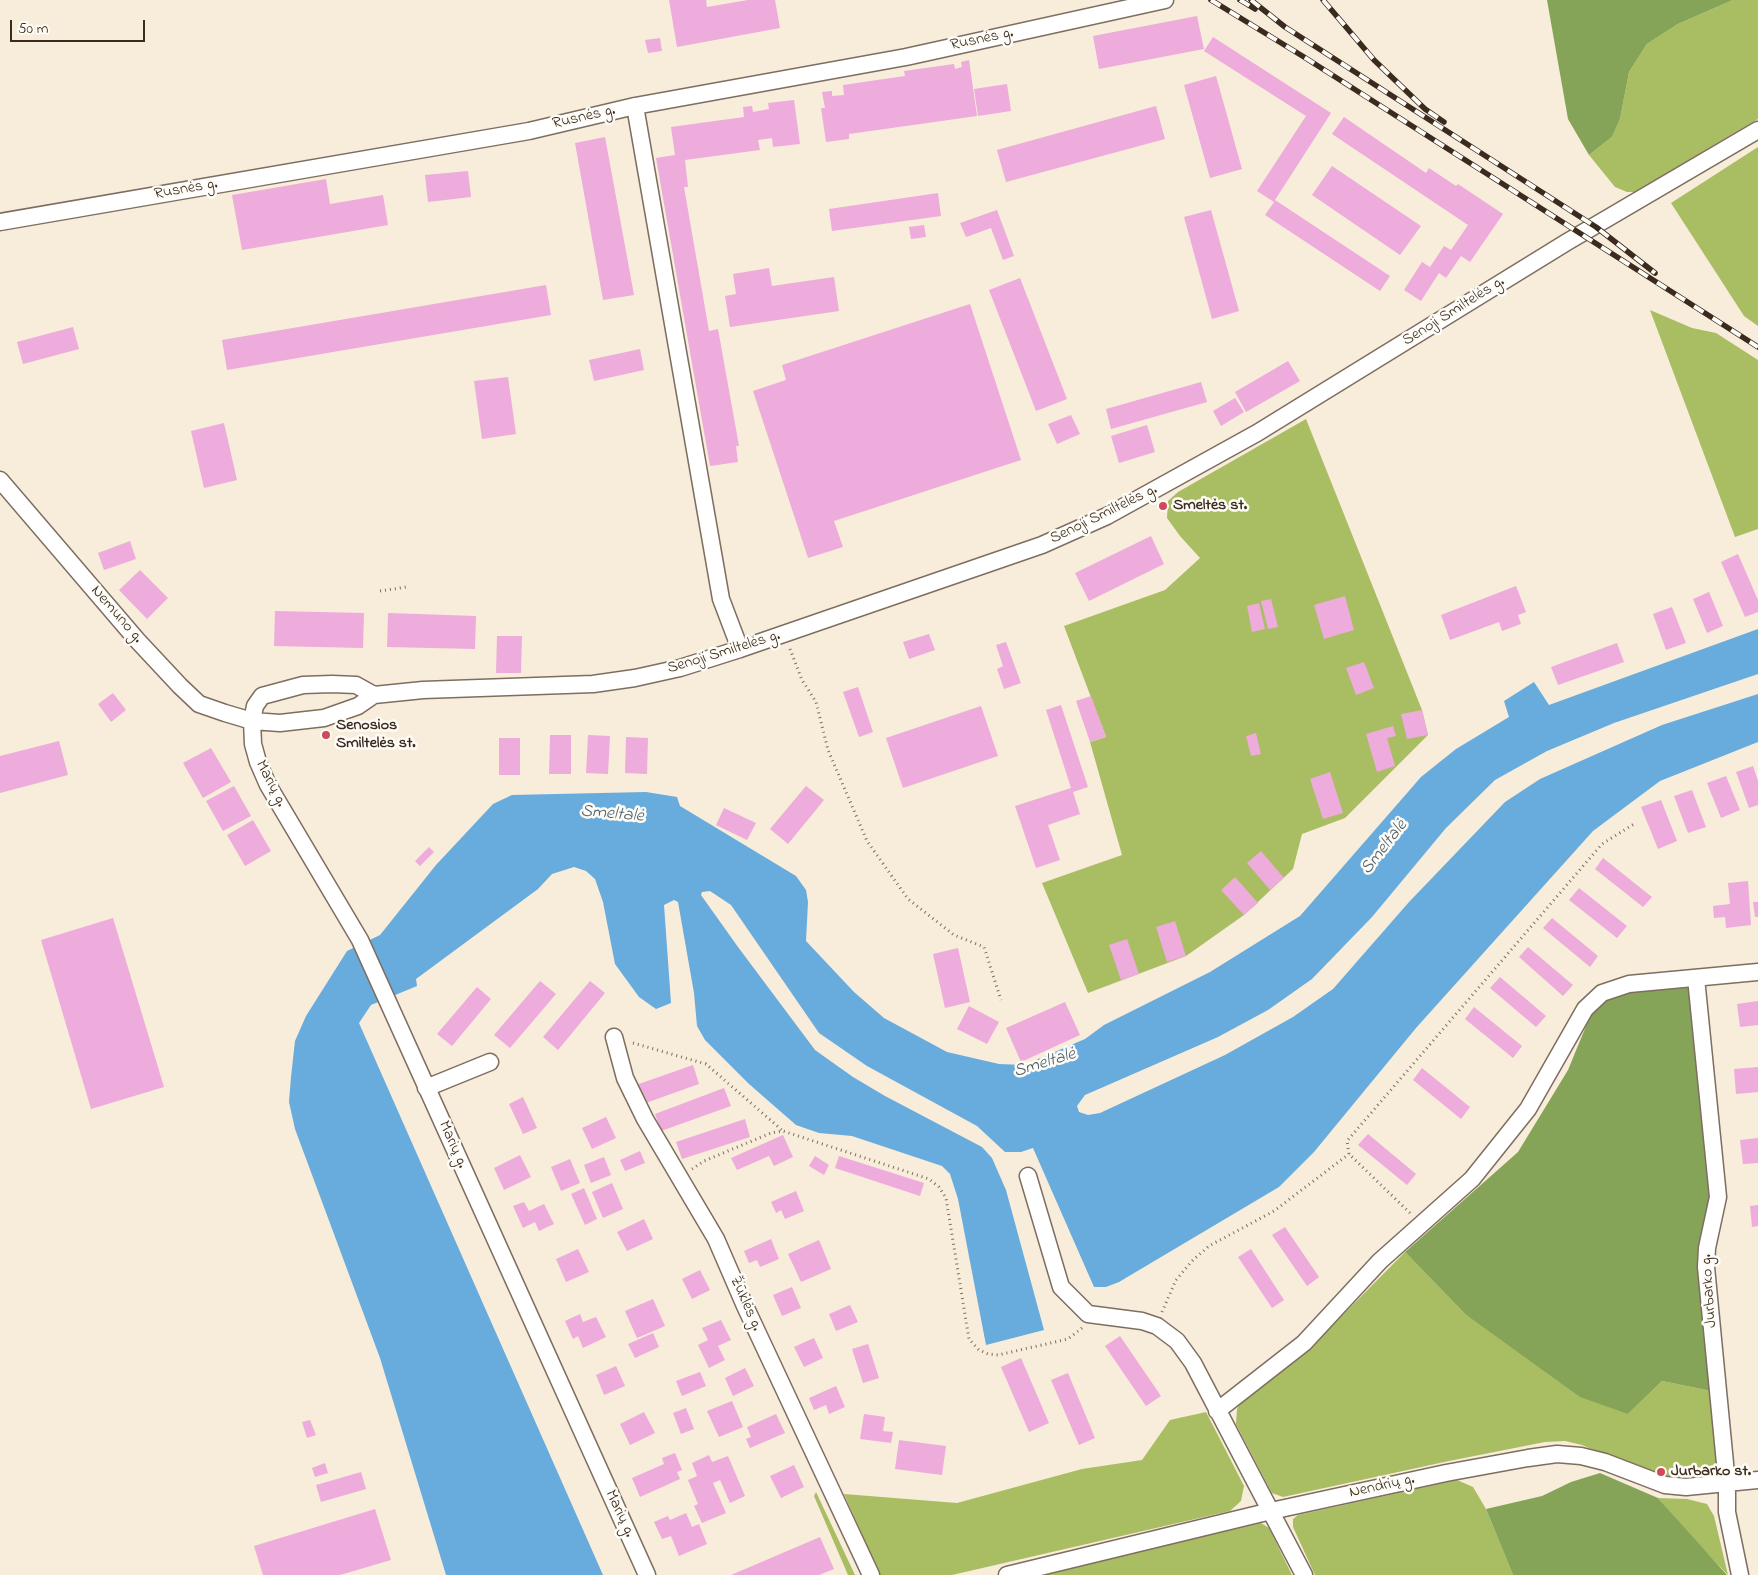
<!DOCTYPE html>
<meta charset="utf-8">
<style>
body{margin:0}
#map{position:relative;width:1758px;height:1575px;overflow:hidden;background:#f8ecdb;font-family:"Indie Flower",sans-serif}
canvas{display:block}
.scale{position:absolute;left:10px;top:20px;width:135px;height:22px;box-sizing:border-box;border:2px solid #3b2a1e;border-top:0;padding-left:6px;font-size:15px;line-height:18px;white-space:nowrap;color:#3b2a1e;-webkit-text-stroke:4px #fdfcf7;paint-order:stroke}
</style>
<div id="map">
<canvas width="1758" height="1575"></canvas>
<div class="scale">50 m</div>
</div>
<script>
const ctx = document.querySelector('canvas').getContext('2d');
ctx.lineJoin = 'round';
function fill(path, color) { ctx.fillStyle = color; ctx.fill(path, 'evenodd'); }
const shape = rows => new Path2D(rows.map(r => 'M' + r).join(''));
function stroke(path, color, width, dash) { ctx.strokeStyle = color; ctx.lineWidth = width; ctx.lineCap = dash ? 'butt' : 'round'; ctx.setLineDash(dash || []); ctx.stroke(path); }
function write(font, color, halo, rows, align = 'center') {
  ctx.font = font + ' "Indie Flower",sans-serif'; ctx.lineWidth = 5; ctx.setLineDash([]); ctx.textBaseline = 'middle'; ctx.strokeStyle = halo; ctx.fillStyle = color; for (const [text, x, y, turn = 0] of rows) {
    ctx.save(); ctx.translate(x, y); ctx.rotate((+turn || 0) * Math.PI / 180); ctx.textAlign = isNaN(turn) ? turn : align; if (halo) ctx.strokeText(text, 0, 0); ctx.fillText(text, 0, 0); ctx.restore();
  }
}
fill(shape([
 [1733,0,1758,0,1758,119,1635,192,1627,192,1615,187,1589,155,1612,137,1620,119,1629,72,1647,44,1678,24],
 [1758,147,1758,326,1744,316,1671,203],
 [1650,310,1692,328,1716,333,1758,360,1758,529,1735,537],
 [1306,419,1422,710,1428,735,1345,818,1302,834,1293,869,1244,915,1186,956,1088,993,1042,883,1122,855,1090,742,1106,737,1064,626,1165,590,1200,558,1180,536,1167,518,1168,501,1178,492],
 [1405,1252,1465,1314,1628,1414,1662,1381,1711,1391,1719,1467,1713,1475,1703,1478,1677,1479,1657,1477,1582,1445,1565,1441,1545,1442,1449,1461,1283,1497,1272,1493,1236,1424,1237,1409,1242,1399,1313,1345],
 [1206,1412,1244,1486,1241,1501,1230,1511,952,1575,880,1575,844,1494,957,1503,1082,1469,1142,1460,1170,1420],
 [1457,1480,1473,1487,1486,1509,1513,1575,1315,1575,1293,1527,1293,1519,1298,1515],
 [816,1492,855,1575,848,1575,814,1496],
 [1658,1498,1687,1499,1707,1504,1714,1516,1728,1575,1701,1547],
 [1261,1523,1269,1528,1292,1575,1038,1575]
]), '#a9bd62');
fill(shape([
 [1547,0,1733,0,1678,24,1647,44,1629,72,1620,119,1612,137,1589,155,1568,119],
 [1690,984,1710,1204,1711,1391,1662,1381,1628,1414,1580,1397,1465,1314,1405,1252,1518,1152,1568,1070,1595,1004,1627,990],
 [1600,1473,1658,1498,1727,1575,1513,1575,1486,1509,1542,1496,1571,1482]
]), '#86a458');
fill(shape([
 [1758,629,1758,674,1614,723,1547,751,1495,780,1446,828,1372,917,1312,979,1268,1010,1218,1037,1085,1095,1077,1106,1079,1112,1088,1115,1100,1113,1225,1055,1293,1017,1333,989,1409,902,1505,802,1540,779,1662,725,1758,694,1758,742,1660,781,1593,831,1416,1028,1314,1152,1279,1187,1119,1282,1106,1287,1094,1287,1033,1148,1021,1152,1005,1152,977,1126,867,1066,819,1033,731,905,710,891,702,892,701,895,738,947,815,1050,853,1077,885,1096,982,1147,992,1158,1006,1190,1044,1330,986,1345,958,1199,950,1174,942,1166,852,1136,819,1133,796,1125,749,1084,705,1040,697,1026,694,993,678,902,674,900,664,905,671,1003,656,1009,639,997,615,964,603,902,595,879,586,871,574,867,552,874,538,889,416,979,417,986,371,1005,359,1023,603,1575,446,1575,380,1358,295,1129,289,1102,291,1077,295,1041,306,1016,347,951,380,935,436,865,493,804,512,795,646,792,677,797,680,806,796,876,806,890,808,902,806,941,854,992,884,1018,947,1052,999,1064,1024,1065,1085,1039,1104,1025,1210,972,1300,916,1421,777,1456,749,1509,717,1504,701,1534,682,1549,705]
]), '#68abdd');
fill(shape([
 [669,0,706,0,707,7,748,0,775,0,780,28,677,47],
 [1197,16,1204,49,1099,69,1093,36],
 [1213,37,1331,113,1275,200,1390,276,1380,291,1265,215,1274,202,1257,191,1306,116,1204,51],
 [660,38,662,51,648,53,645,40],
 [969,60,977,116,849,134,849,139,826,142,821,108,825,108,822,92,832,91,832,96,844,95,843,85,905,76,904,71,954,64,955,69,962,67,961,62],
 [1216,76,1242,169,1210,178,1184,85],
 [1007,84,1011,111,978,116,974,89],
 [794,100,800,144,773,147,772,138,758,140,760,150,685,160,688,187,684,187,709,331,718,329,739,446,736,446,738,462,710,466,656,158,675,155,671,127,744,117,743,107,752,106,753,112,769,109,768,103],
 [1156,106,1165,139,1006,182,997,150],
 [1344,117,1426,173,1429,168,1456,186,1458,184,1503,214,1470,262,1461,256,1446,278,1439,273,1421,301,1404,290,1422,262,1430,267,1444,246,1451,250,1468,225,1332,134],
 [605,137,634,295,603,300,575,143],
 [1332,166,1421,226,1400,255,1312,195],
 [468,171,471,197,428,202,425,175],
 [326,179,330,204,383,195,388,225,242,250,232,195],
 [938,193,941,216,832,231,829,209],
 [997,210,1014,256,1003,260,991,228,966,237,960,223],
 [1211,210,1239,311,1212,319,1184,217],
 [924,225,926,237,911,239,909,227],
 [769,268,772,286,834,277,839,311,730,327,725,296,736,294,733,274],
 [1020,278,1067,399,1036,411,989,290],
 [546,285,551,315,227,370,222,340],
 [970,304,1021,460,834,521,843,547,808,558,753,391,786,380,782,365],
 [73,327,79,349,23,364,17,342],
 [640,349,644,370,594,381,589,360],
 [1288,361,1300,381,1246,412,1235,392],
 [508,377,516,434,482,439,474,381],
 [1201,382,1207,402,1111,429,1106,409],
 [1235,398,1244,412,1221,426,1213,411],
 [1071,415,1080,434,1057,444,1048,424],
 [224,423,237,480,204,488,191,431],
 [1147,425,1155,452,1119,463,1111,436],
 [1151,536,1164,564,1089,601,1075,573],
 [130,541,136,559,104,570,98,553],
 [1738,554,1758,600,1758,612,1745,617,1721,562],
 [140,570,168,598,147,619,119,590],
 [1516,586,1526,612,1518,615,1521,624,1502,631,1499,622,1450,640,1441,615],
 [1709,592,1723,626,1707,633,1693,599],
 [1345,596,1354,630,1324,639,1314,605],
 [1271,599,1278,627,1268,629,1261,601],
 [1259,603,1265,629,1252,632,1247,606],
 [1672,607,1686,643,1666,650,1653,614],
 [275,611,364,613,363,648,274,646],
 [388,613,476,616,475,649,387,647],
 [929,634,935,650,909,659,903,642],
 [497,636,522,636,521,673,496,673],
 [1006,642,1021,683,1004,689,997,669,1003,666,996,645],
 [1617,643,1624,662,1558,685,1551,667],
 [1364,662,1374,688,1356,695,1346,668],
 [858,687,873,732,859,737,843,692],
 [113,693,126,710,111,722,98,704],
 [1091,696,1106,737,1090,742,1076,701],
 [1061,705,1088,787,1073,792,1080,814,1048,825,1060,860,1036,868,1015,806,1071,788,1046,710],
 [981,706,998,756,903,788,886,738],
 [1422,710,1428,735,1407,739,1401,714],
 [1393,726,1396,736,1387,738,1395,766,1377,772,1366,734],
 [1256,733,1261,754,1251,756,1246,736],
 [550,735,571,735,571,774,549,774],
 [588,735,610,736,608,774,586,773],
 [626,737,648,738,647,774,625,773],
 [499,738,520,738,520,775,499,775],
 [59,741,68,775,0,793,0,756],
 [211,748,231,782,203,798,183,763],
 [1753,766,1758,781,1758,805,1749,808,1736,772],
 [1330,772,1343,813,1323,819,1310,779],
 [1726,776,1740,810,1721,818,1707,783],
 [234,786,251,816,223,831,206,801],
 [806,786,824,800,788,844,770,829],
 [1692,790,1706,827,1688,833,1674,796],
 [1661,800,1677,841,1658,849,1641,807],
 [724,808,756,823,747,840,716,825],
 [253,820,271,851,245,866,227,835],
 [429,847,434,852,420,866,415,861],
 [1261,851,1284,878,1270,890,1247,863],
 [1603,858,1652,897,1643,907,1595,869],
 [1235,877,1258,903,1244,915,1221,890],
 [1748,881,1751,925,1726,928,1725,917,1714,918,1713,906,1730,904,1728,883],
 [1579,888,1627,926,1617,938,1569,900],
 [1753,902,1758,902,1758,917,1755,917],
 [113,918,164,1087,91,1109,41,940],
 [1552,918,1598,956,1590,967,1543,928],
 [1175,921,1186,956,1167,962,1156,927],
 [1127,939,1139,974,1121,980,1109,945],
 [1528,947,1573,985,1563,996,1519,957],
 [958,948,970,1002,945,1008,933,954],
 [1500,977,1546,1016,1536,1027,1490,988],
 [540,981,556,994,510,1048,494,1035],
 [590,981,605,993,558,1050,543,1037],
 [477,987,491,999,452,1046,437,1034],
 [1758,1001,1758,1025,1740,1027,1737,1004],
 [1065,1002,1080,1035,1021,1062,1006,1028],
 [969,1006,999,1022,987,1044,957,1029],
 [1474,1007,1522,1046,1513,1058,1465,1019],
 [693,1065,699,1084,643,1104,636,1085],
 [1758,1067,1758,1092,1736,1094,1734,1069],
 [1422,1068,1470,1107,1461,1119,1413,1080],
 [724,1088,731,1106,661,1131,655,1114],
 [523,1097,537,1128,523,1134,509,1104],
 [606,1117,616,1138,592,1149,582,1128],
 [745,1119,750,1137,682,1159,676,1142],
 [1368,1134,1416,1174,1407,1185,1358,1145],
 [783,1135,793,1157,774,1166,769,1156,737,1170,731,1158],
 [1758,1138,1758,1163,1743,1164,1740,1140],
 [640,1151,645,1163,625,1171,620,1160],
 [520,1155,531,1177,504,1190,494,1168],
 [815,1156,829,1165,824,1175,809,1166],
 [839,1156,924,1183,920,1196,835,1168],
 [604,1157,611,1175,591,1183,584,1165],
 [570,1159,580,1183,561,1191,551,1167],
 [612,1183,623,1209,603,1218,592,1192],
 [584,1188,597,1219,585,1225,571,1194],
 [796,1191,804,1211,785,1219,781,1210,776,1213,771,1202],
 [524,1202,529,1211,544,1204,554,1224,539,1231,535,1222,523,1228,513,1206],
 [1758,1205,1758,1226,1752,1227,1750,1206],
 [644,1219,653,1239,627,1251,617,1232],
 [1285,1227,1319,1277,1307,1286,1272,1235],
 [771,1239,779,1259,760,1267,757,1260,749,1263,744,1251],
 [819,1240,831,1269,801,1282,788,1254],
 [578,1249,589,1272,566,1282,556,1259],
 [1251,1249,1284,1300,1272,1308,1238,1257],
 [700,1270,710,1290,692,1299,682,1279],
 [792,1287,801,1308,782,1316,773,1295],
 [653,1299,665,1326,637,1338,625,1311],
 [850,1305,858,1322,836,1331,829,1314],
 [580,1314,583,1322,596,1317,606,1337,583,1348,578,1336,573,1339,565,1321],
 [721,1320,731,1340,718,1346,725,1360,709,1368,698,1345,708,1340,702,1328],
 [653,1333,659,1347,635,1358,628,1344],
 [1120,1336,1161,1396,1146,1406,1105,1346],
 [814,1338,823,1358,804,1367,794,1347],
 [868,1344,879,1378,863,1383,852,1349],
 [1021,1358,1049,1423,1029,1432,1001,1367],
 [616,1366,625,1386,604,1395,596,1375],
 [745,1368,754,1386,733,1396,725,1378],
 [700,1372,706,1386,682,1396,676,1381],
 [1068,1373,1095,1438,1079,1445,1051,1380],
 [836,1386,845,1407,829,1414,826,1405,814,1410,809,1398],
 [732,1401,743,1427,719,1437,707,1411],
 [686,1408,694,1429,681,1434,673,1413],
 [644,1412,655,1433,630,1445,620,1424],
 [776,1414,785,1433,750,1448,746,1439,751,1437,747,1427],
 [864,1414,885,1417,883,1431,893,1432,891,1443,860,1439],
 [310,1420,316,1435,307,1438,302,1422],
 [899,1440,946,1446,942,1475,895,1469],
 [675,1453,682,1470,677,1472,680,1479,640,1497,632,1478,664,1464,662,1458],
 [709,1455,712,1462,728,1456,745,1496,730,1503,720,1480,713,1483,726,1513,702,1523,694,1506,698,1504,688,1480,697,1476,692,1463],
 [325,1463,328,1473,315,1477,312,1468],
 [794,1465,804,1487,781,1498,770,1476],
 [361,1472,366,1489,321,1502,316,1485],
 [375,1509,391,1560,340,1575,263,1575,254,1546],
 [686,1513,692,1527,699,1524,707,1544,679,1556,671,1536,662,1539,654,1522,668,1516,670,1520],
 [820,1537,834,1569,819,1575,731,1575]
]), '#edacdb');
const minor = shape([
 [635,106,721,599,740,649],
 [0,222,529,131,635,106,906,57,1165,0],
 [0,480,137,640,180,686,199,704,225,713,252,721,280,723,324,718,358,706,374,695,423,690,593,684,635,678,680,668,740,649,1042,545,1107,516,1257,433,1567,242,1758,130],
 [374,695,356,685,332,684,303,685,262,696,255,706,252,721,253,744,258,762,268,785,360,940,647,1575],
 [1696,978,1718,1197,1707,1248,1706,1267,1727,1484,1727,1512,1740,1575],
 [614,1037,625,1078,645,1119,716,1239,745,1306,871,1575],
 [426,1088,490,1062],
 [1028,1176,1061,1287,1088,1314,1142,1321,1157,1326,1177,1341,1193,1363,1304,1575],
 [1217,1411,1304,1343,1380,1261,1472,1179,1528,1109,1585,1009,1602,993,1629,984,1758,972],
 [1007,1575,1271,1511,1446,1473,1528,1458,1557,1454,1581,1456,1605,1462,1665,1485,1686,1487,1758,1480]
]);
stroke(minor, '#7d6e60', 19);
stroke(shape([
 [380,591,407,587],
 [790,649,802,680,816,702,828,750,867,841,908,899,954,935,984,947,1001,1000],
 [633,1043,706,1064,783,1131],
 [692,1169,704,1161,771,1133,783,1131,929,1179,939,1187,946,1198,969,1339,979,1350,988,1354,998,1355,1068,1339,1082,1328],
 [1410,1213,1349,1154,1347,1141,1602,844,1634,824],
 [1162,1312,1176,1280,1192,1261,1209,1246,1274,1211,1349,1154]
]), '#7d6e60', 3, [1, 4]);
stroke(minor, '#fff', 16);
const rail = shape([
 [1211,0,1304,57,1758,347],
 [1240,0,1255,9],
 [1251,0,1285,27,1596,227,1655,273],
 [1323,0,1374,60,1425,109,1444,122]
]);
stroke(rail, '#3b2a1e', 5.5);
stroke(rail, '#fdfcf7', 4, [11]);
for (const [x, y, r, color] of [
 [1163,506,5,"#d1495b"],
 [326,735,5,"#d1495b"],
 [1661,1472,5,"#d1495b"]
]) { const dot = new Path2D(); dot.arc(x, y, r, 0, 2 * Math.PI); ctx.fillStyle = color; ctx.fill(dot); stroke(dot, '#fdfcf7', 2); }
write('16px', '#3b2a1e', '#fdfcf7', [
 ["Rusnės g.",982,40,-12],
 ["Rusnės g.",584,118,-13],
 ["Rusnės g.",186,190,-10],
 ["Senoji Smiltelės g.",1454,312,-32],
 ["Senoji Smiltelės g.",1104,515,-26],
 ["Nemuno g.",116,615,49],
 ["Senoji Smiltelės g.",724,653,-17],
 ["Marių g.",270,784,63],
 ["Marių g.",452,1145,66],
 ["Jurbarko g.",1710,1291,-94],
 ["Žūklės g.",745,1304,66],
 ["Nendrių g.",1382,1487,-12],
 ["Marių g.",619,1514,65]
]);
write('bold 16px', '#3b2a1e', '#fdfcf7', [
 ["Smeltės st.",1173,506],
 ["Senosios",336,726],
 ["Smiltelės st.",336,744],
 ["Jurbarko st.",1671,1472]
], 'left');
write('italic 18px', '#4d5e6a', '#fdfcf7', [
 ["Smeltalė",612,815,5],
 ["Smeltalė",1385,848,-52],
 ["Smeltalė",1045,1064,-17]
]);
</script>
